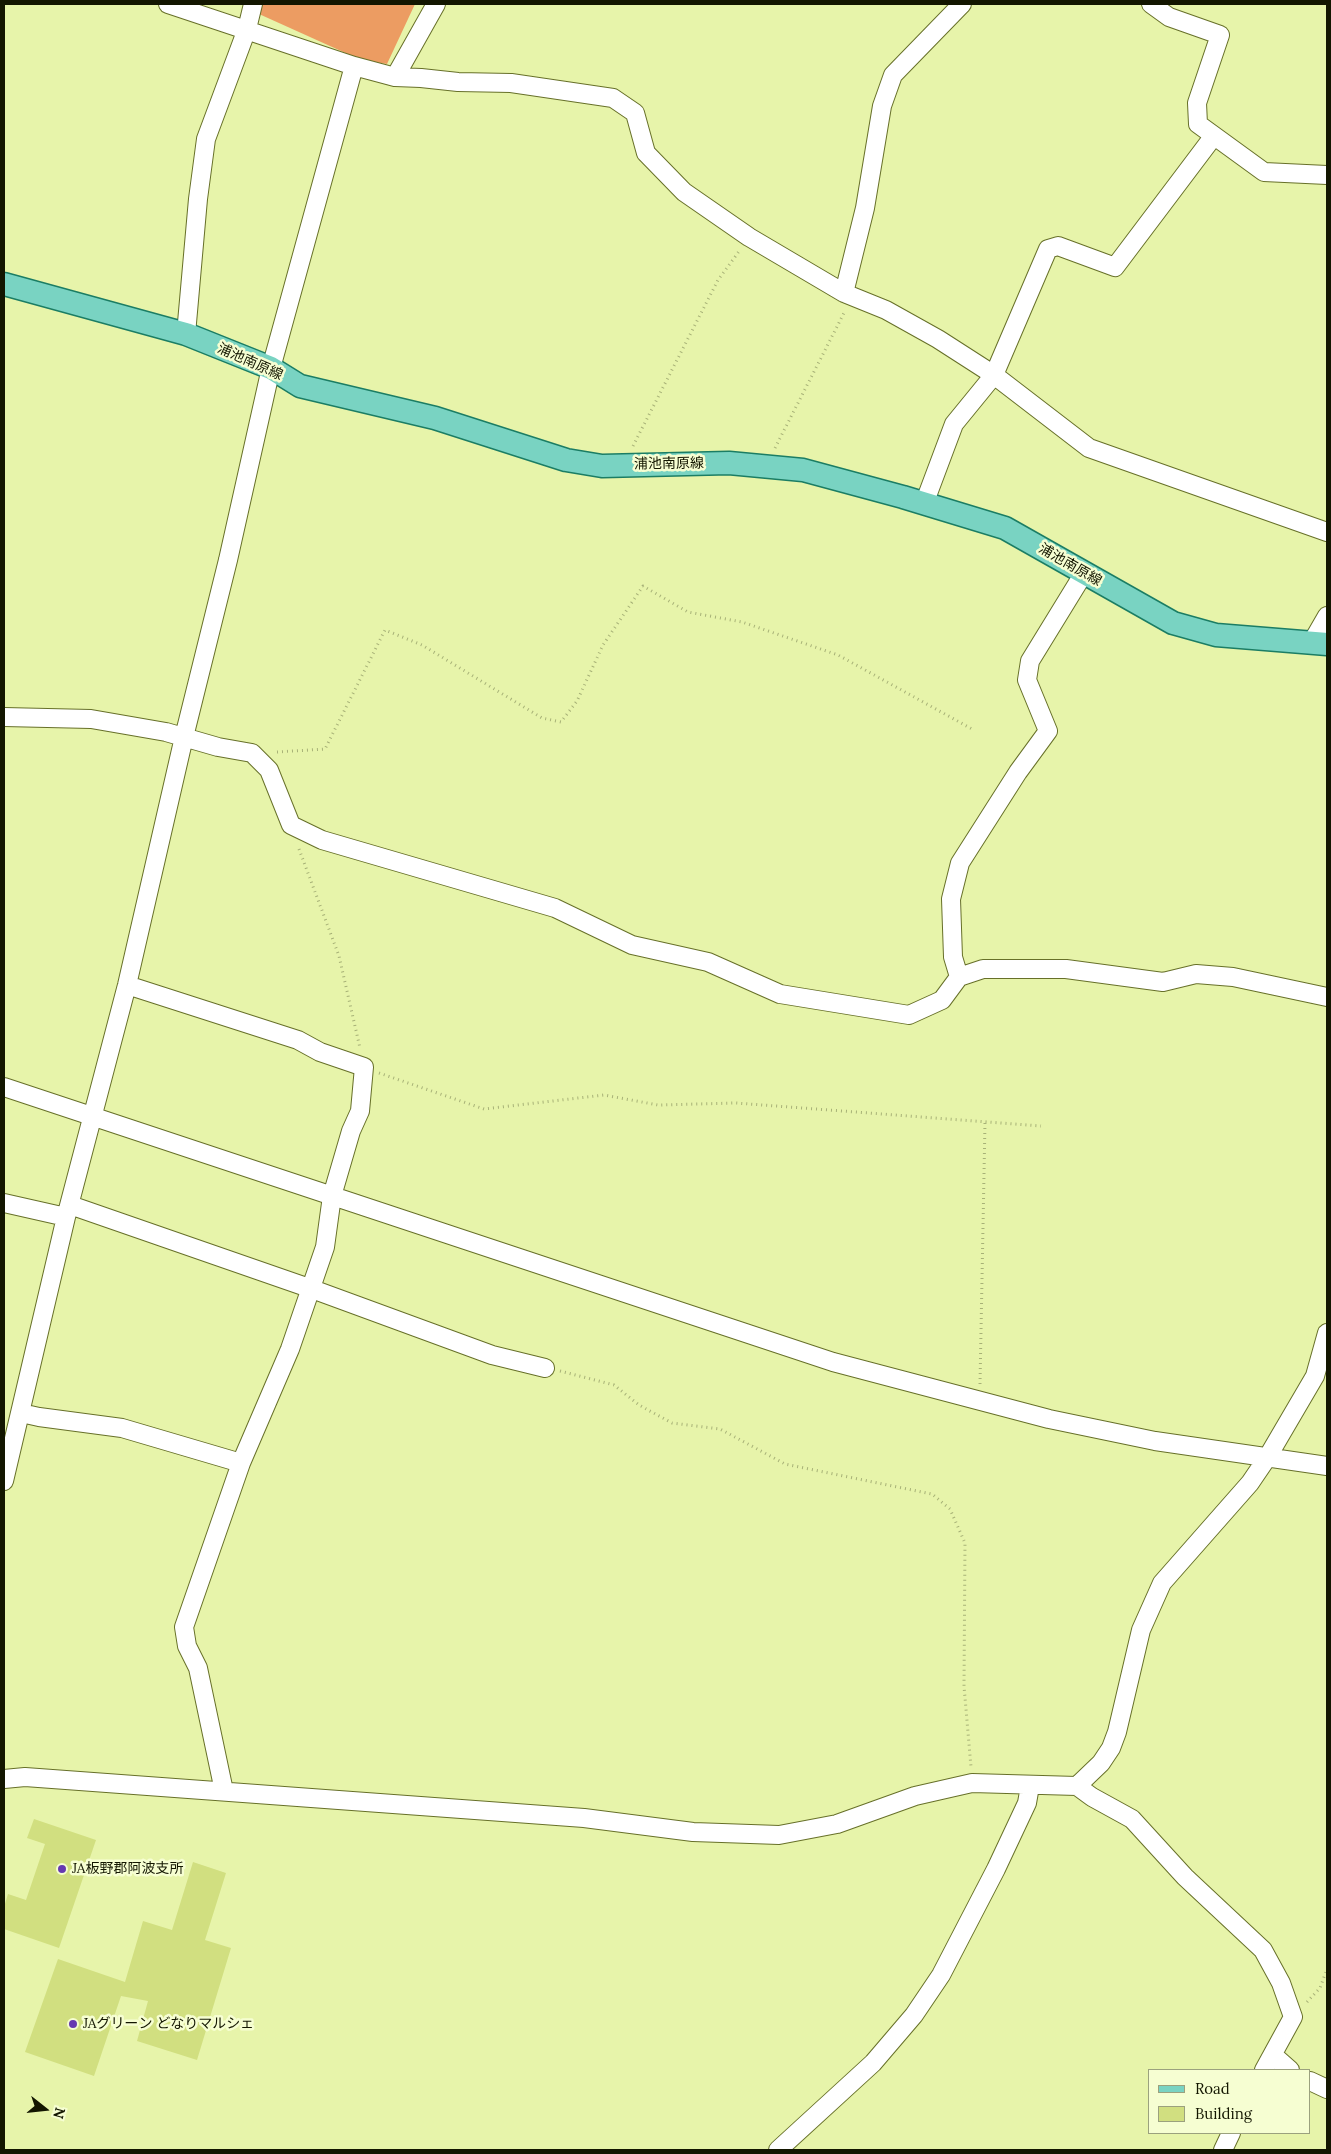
<!DOCTYPE html>
<meta charset="utf-8">
<style>
body{margin:0}
#map{position:relative;width:1331px;height:2154px;overflow:hidden;background:#e7f4aa;font-family:Lora,serif}
canvas{display:block}
.frame{position:absolute;inset:0;border:5px solid #131600;pointer-events:none}
.legend{position:absolute;left:1148px;top:2069px;width:162px;height:65px;box-sizing:border-box;background:#f6fed2;border:1px solid #9ba17e;margin:0;padding:6px 9px;list-style:none;font-size:15px;color:#131600}
.legend li{display:flex;align-items:center;gap:10px;height:25px}
.legend b{width:25px;border:1px solid #9ba17e}
.north{position:absolute;left:20px;top:2084px;width:50px;height:50px;-webkit-text-stroke:4px #f6fed2;paint-order:stroke;rotate:106deg;font-size:14px;font-weight:700;line-height:20px;text-align:center;color:#131600}
.north::after{content:'';display:block;margin:auto;width:18px;height:22px;background:#131600;clip-path:polygon(50% 0,100% 100%,50% 72%,0 100%)}
</style>
<div id="map">
<canvas width="1331" height="2154"></canvas>
<div class="frame"></div>
<ul class="legend">
<li><b style="height:6px;background:#79d3c2"></b>Road</li>
<li><b style="height:14px;background:#d1df80"></b>Building</li>
</ul>
<div class="north">N</div>
</div>
<script>
const ctx = document.querySelector('canvas').getContext('2d');
ctx.lineJoin = 'round';
function fill(path, color) { ctx.fillStyle = color; ctx.fill(path, 'evenodd'); }
const shape = rows => new Path2D(rows.map(r => 'M' + r).join(''));
function stroke(path, color, width, dash) { ctx.strokeStyle = color; ctx.lineWidth = width; ctx.lineCap = dash ? 'butt' : 'round'; ctx.setLineDash(dash || []); ctx.stroke(path); }
function write(font, color, halo, rows, align = 'center') {
  ctx.font = font + ' Lora,"Noto Sans JP",serif'; ctx.lineWidth = 5; ctx.setLineDash([]); ctx.textBaseline = 'middle'; ctx.strokeStyle = halo; ctx.fillStyle = color; for (const [text, x, y, turn = 0] of rows) {
    ctx.save(); ctx.translate(x, y); ctx.rotate((+turn || 0) * Math.PI / 180); ctx.textAlign = isNaN(turn) ? turn : align; if (halo) ctx.strokeText(text, 0, 0); ctx.fillText(text, 0, 0); ctx.restore();
  }
}
fill(shape([
 [263,4,415,4,387,64,361,60,259,14]
]), '#ec9c62');
fill(shape([
 [34,1819,96,1840,59,1948,4,1929,4,1907,8,1894,26,1900,45,1844,27,1838],
 [193,1862,226,1873,205,1940,231,1948,197,2060,137,2041,148,2001,121,1996,94,2076,25,2052,58,1959,125,1982,143,1921,172,1930]
]), '#d1df80');
const minor = shape([
 [1151,4,1169,17,1220,35,1197,103,1198,124,1264,172,1327,175],
 [354,66,395,77,421,78,458,82,511,83,613,98,635,113,646,153,684,192,749,237,844,293,886,310,938,339,994,375,1089,448,1327,532],
 [395,77,436,4],
 [844,293,865,208,882,106,893,75,962,4],
 [186,334,198,199,206,139,247,29,253,4],
 [924,504,954,424,994,375,1048,249,1058,246,1115,267,1213,137],
 [1312,642,1327,616],
 [4,717,91,719,166,732,218,747,252,753,269,770,291,825,322,840,555,908,632,945,708,962,780,994,909,1015,942,1000,959,977,983,969,1066,969,1163,982,1196,974,1233,977,1327,997],
 [959,977,953,957,951,899,960,863,1018,772,1048,731,1027,680,1030,661,1084,573],
 [127,985,298,1040,320,1052,364,1067,360,1111,351,1131,332,1196,325,1247,290,1349,241,1463,184,1627,187,1646,198,1668,224,1791],
 [4,1087,833,1362,1049,1419,1155,1441,1327,1466],
 [4,1203,66,1217],
 [70,1205,312,1289,492,1355,545,1368],
 [21,1413,39,1417,122,1428,241,1463],
 [4,1481,66,1217,127,985,184,737,228,560,271,368,354,66,168,4],
 [4,1779,25,1777,584,1818,693,1832,779,1835,837,1824,915,1796,972,1783,1077,1786,1092,1797,1132,1819,1185,1877,1263,1950,1281,1983,1293,2017,1264,2070],
 [1077,1786,1101,1763,1111,1748,1117,1732,1141,1630,1162,1583,1250,1483,1267,1458,1315,1376,1327,1333],
 [1273,2055,1290,2070],
 [1310,2081,1327,2089],
 [778,2150,873,2063,914,2015,941,1975,996,1869,1027,1803,1030,1786],
 [1223,2150,1231,2133]
]);
const major = shape([
 [4,284,186,334,271,368,300,386,435,418,566,460,602,466,729,463,803,470,903,497,1005,528,1173,623,1216,635,1327,644]
]);
stroke(minor, '#677029', 20);
stroke(major, '#1b7d64', 25);
stroke(shape([
 [633,446,718,280,740,250],
 [775,448,845,311],
 [277,752,325,749,385,630,422,645,542,718,561,722,577,701,603,645,643,586,688,612,742,622,838,655,972,729],
 [299,849,339,956,360,1048],
 [379,1073,484,1109,604,1095,658,1105,736,1103,1041,1126],
 [560,1371,614,1385,639,1405,672,1423,720,1429,785,1464,932,1494,950,1509,965,1543,964,1686,971,1767],
 [980,1384,985,1122],
 [1307,2002,1320,1988,1327,1969]
]), '#a7b177', 3, [1, 4]);
stroke(minor, '#fff', 18);
stroke(major, '#79d3c2', 22);
for (const [x, y, r, color] of [
 [62,1869,5,"#6639b1"],
 [73,2024,5,"#6639b1"]
]) { const dot = new Path2D(); dot.arc(x, y, r, 0, 2 * Math.PI); ctx.fillStyle = color; ctx.fill(dot); stroke(dot, '#f6fed2', 2); }
write('14px', '#131600', '#f6fed2', [
 ["浦池南原線",250,362,24],
 ["浦池南原線",669,464,-1],
 ["浦池南原線",1070,565,30]
]);
write('14px', '#131600', '#f6fed2', [
 ["JA板野郡阿波支所",72,1869],
 ["JAグリーン どなりマルシェ",83,2024]
], 'left');
</script>
